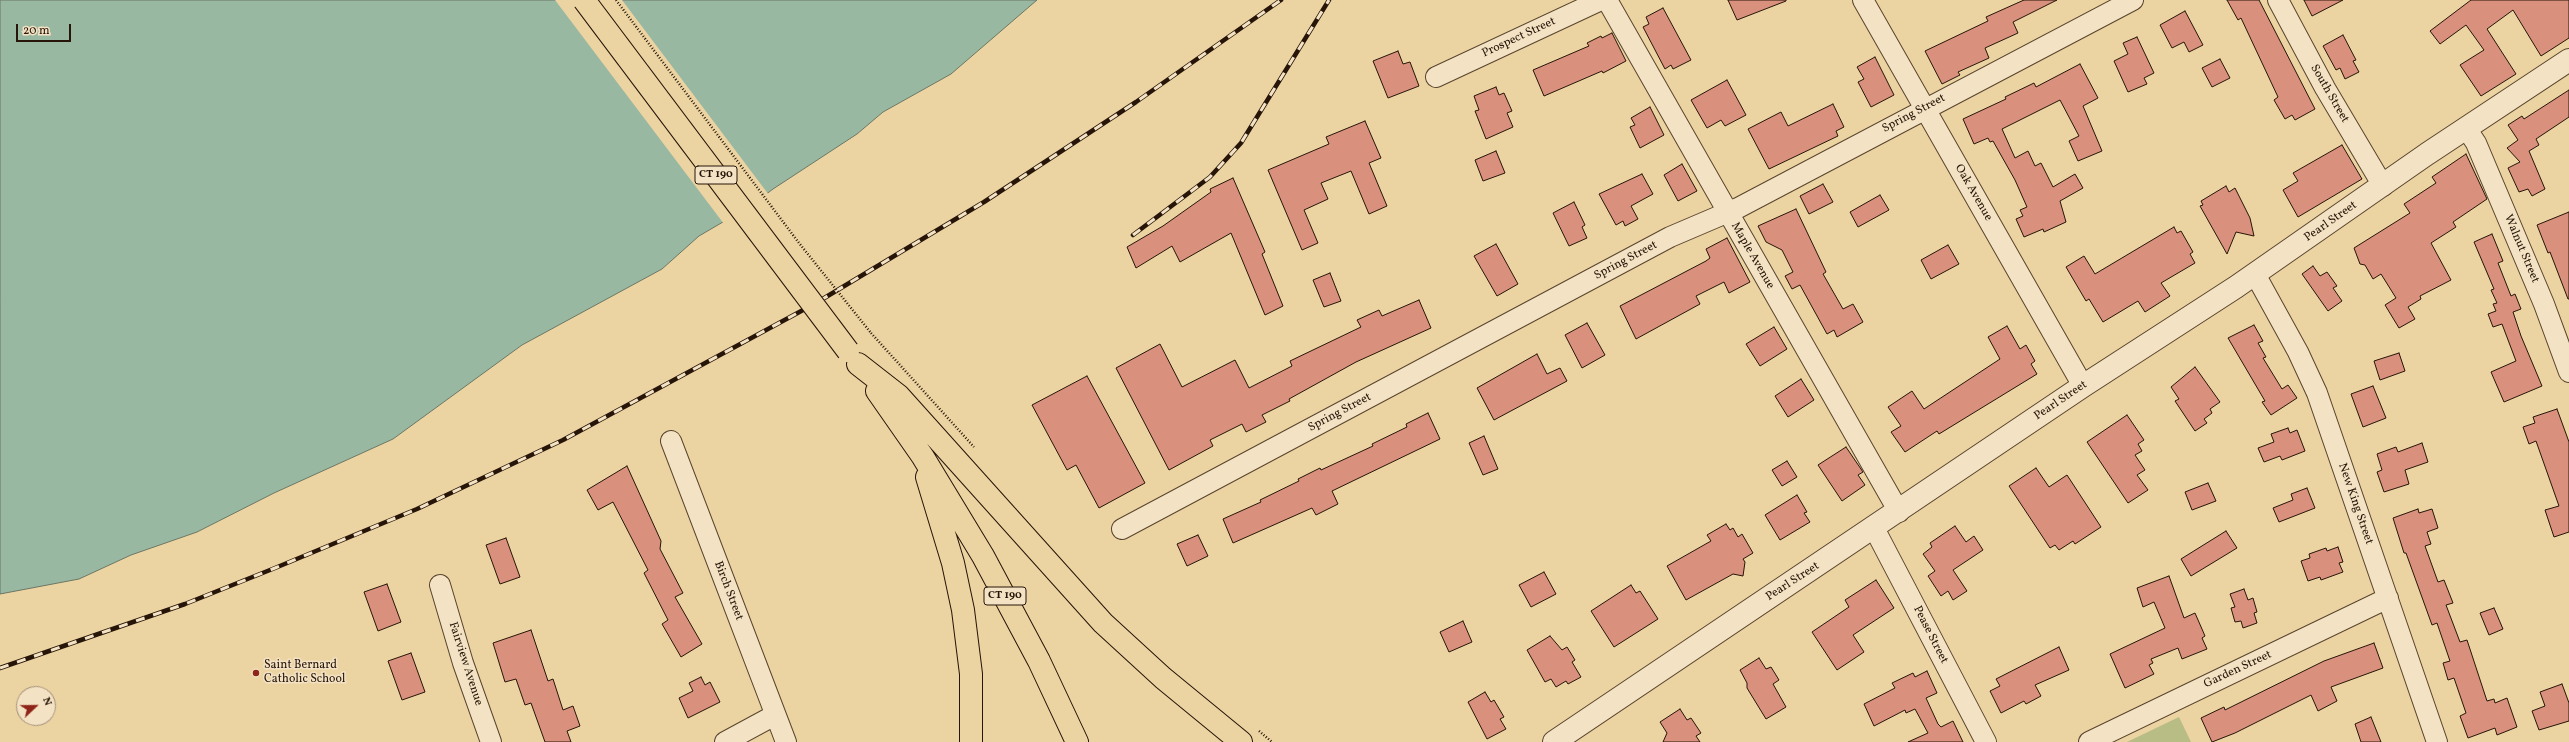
<!DOCTYPE html>
<style>
body{margin:0}
#map{position:relative;width:2569px;height:742px;overflow:hidden;background:#ecd3a2;font-family:Vollkorn,serif}
canvas{display:block}
.north{position:absolute;left:16px;top:686px;width:40px;height:40px;box-sizing:border-box;background:#f3e2c3;border:1px solid #a19078;border-radius:50%;rotate:68deg;font-size:11px;font-weight:700;line-height:16px;text-align:center;color:#261508}
.north::after{content:'';display:block;margin:auto;width:14px;height:18px;background:#8f2418;clip-path:polygon(50% 0,100% 100%,50% 72%,0 100%)}
.scale{position:absolute;left:16px;top:24px;width:55px;height:18px;box-sizing:border-box;border:2px solid #261508;border-top:0;padding-left:5px;font-size:12px;line-height:14px;white-space:nowrap;color:#261508;-webkit-text-stroke:3px #f3e2c3;paint-order:stroke}
</style>
<div id="map">
<canvas width="2569" height="742"></canvas>
<div class="north">N</div>
<div class="scale">20 m</div>
</div>
<script>
const ctx = document.querySelector('canvas').getContext('2d');
ctx.lineJoin = 'round';
function fill(path, color) { ctx.fillStyle = color; ctx.fill(path, 'evenodd'); }
const shape = rows => new Path2D(rows.map(r => 'M' + r).join(''));
function stroke(path, color, width, dash) { ctx.strokeStyle = color; ctx.lineWidth = width; ctx.lineCap = dash ? 'butt' : 'round'; ctx.setLineDash(dash || []); ctx.stroke(path); }
function write(font, color, halo, rows, align = 'center') {
  ctx.font = font + ' Vollkorn,serif'; ctx.lineWidth = 3; ctx.setLineDash([]); ctx.textBaseline = 'middle'; ctx.strokeStyle = halo; ctx.fillStyle = color; for (const [text, x, y, turn = 0] of rows) {
    ctx.save(); ctx.translate(x, y); ctx.rotate((+turn || 0) * Math.PI / 180); ctx.textAlign = isNaN(turn) ? turn : align; if (halo) ctx.strokeText(text, 0, 0); ctx.fillText(text, 0, 0); ctx.restore();
  }
}
fill(shape([
 [2179,717,2191,742,2127,742]
]), '#b8bc85');
const water = shape([
 [0,0,1037,0,951,74,883,112,857,134,773,189,752,205,699,236,662,269,522,345,393,439,274,493,197,532,131,555,79,579,0,594,0,0]
]);
fill(water, '#99b8a2');
stroke(water, '#6b7764', 1);
fill(shape([
 [555,0,622,0,769,195,724,224]
]), '#ecd3a2');
const building = shape([
 [1728,0,1786,0,1786,1,1737,20,1728,0],
 [2024,0,2057,0,2013,22,2018,33,1985,48,1989,58,1958,72,1960,75,1942,84,1925,51,1988,21,1986,17,2024,0],
 [2227,0,2259,0,2315,109,2295,120,2292,115,2285,119,2274,100,2278,97,2241,18,2238,20,2227,0],
 [2304,0,2343,0,2312,16,2304,0],
 [2471,0,2569,0,2569,38,2541,56,2513,10,2487,29,2516,74,2481,96,2460,65,2484,50,2466,25,2440,44,2430,31,2471,0],
 [1663,8,1691,60,1673,69,1671,65,1665,69,1643,27,1649,24,1646,17,1663,8],
 [2185,11,2203,45,2189,52,2184,42,2172,48,2160,25,2185,11],
 [1612,33,1626,61,1603,73,1602,71,1544,96,1533,70,1589,46,1587,43,1601,36,1602,38,1612,33],
 [2343,35,2356,60,2353,61,2359,72,2345,79,2340,68,2336,70,2323,46,2343,35],
 [2137,37,2154,73,2144,78,2147,84,2128,92,2114,61,2128,54,2123,43,2137,37],
 [1398,51,1403,64,1410,62,1419,86,1388,98,1373,61,1398,51],
 [1875,57,1894,95,1871,107,1858,82,1864,79,1857,67,1875,57],
 [2220,59,2230,78,2212,87,2202,68,2220,59],
 [2080,64,2098,98,2083,106,2102,151,2078,161,2069,141,2079,136,2060,100,2002,129,2015,158,2028,151,2035,166,2041,163,2053,187,2075,174,2083,188,2060,201,2066,222,2044,232,2043,229,2024,237,2016,219,2023,216,2020,210,2027,207,2015,180,1993,141,1990,142,1988,138,1974,144,1963,119,2006,99,2005,97,2034,83,2036,87,2080,64],
 [1727,80,1746,115,1725,126,1721,120,1707,128,1691,100,1727,80],
 [1496,87,1499,95,1504,93,1512,111,1507,113,1513,127,1486,139,1475,111,1479,110,1474,96,1496,87],
 [2569,90,2569,117,2536,139,2539,145,2529,151,2545,189,2532,196,2528,189,2519,192,2508,168,2520,162,2507,148,2518,140,2508,125,2522,116,2524,119,2569,90],
 [1833,104,1844,127,1836,131,1838,136,1769,169,1748,129,1781,112,1788,126,1833,104],
 [1650,107,1664,135,1640,148,1630,127,1635,125,1631,118,1650,107],
 [1365,121,1381,158,1369,163,1387,206,1369,214,1351,171,1321,183,1328,199,1304,210,1318,243,1302,250,1268,170,1329,144,1326,137,1365,121],
 [2342,145,2362,179,2298,217,2283,190,2298,181,2293,173,2342,145],
 [1496,151,1505,173,1483,181,1475,160,1496,151],
 [2466,154,2487,199,2453,222,2456,227,2431,243,2451,280,2420,296,2421,299,2408,307,2415,319,2399,328,2385,305,2396,298,2381,274,2373,279,2365,265,2360,264,2354,248,2410,213,2404,204,2436,183,2432,177,2466,154],
 [1682,164,1697,191,1678,201,1664,175,1682,164],
 [1642,174,1653,194,1631,206,1638,219,1625,226,1623,221,1616,225,1599,194,1642,174],
 [1233,178,1265,252,1262,254,1283,306,1265,315,1231,233,1180,262,1172,246,1136,268,1127,247,1163,226,1211,192,1210,189,1233,178],
 [1823,184,1833,202,1809,214,1800,196,1823,184],
 [2226,186,2229,192,2235,188,2250,218,2254,236,2236,232,2227,254,2200,206,2203,205,2201,201,2226,186],
 [1880,195,1889,210,1858,227,1850,212,1880,195],
 [1574,202,1585,225,1582,227,1587,238,1569,246,1553,213,1574,202],
 [1796,209,1826,272,1823,274,1843,309,1853,304,1863,322,1837,337,1834,330,1827,334,1800,285,1792,289,1785,276,1793,272,1782,250,1766,242,1758,226,1796,209],
 [2569,212,2569,299,2568,299,2550,252,2548,253,2537,225,2569,212],
 [2174,227,2177,233,2181,231,2193,252,2190,254,2195,263,2161,283,2170,296,2145,312,2138,301,2103,322,2089,299,2086,301,2066,267,2084,256,2095,274,2174,227],
 [2492,234,2503,261,2498,263,2511,296,2515,294,2521,309,2513,312,2521,336,2542,386,2504,402,2491,372,2516,361,2502,324,2493,327,2488,314,2496,311,2493,304,2497,303,2491,290,2494,289,2474,242,2492,234],
 [1727,238,1750,282,1729,293,1724,282,1696,296,1700,304,1636,339,1620,306,1706,261,1710,258,1706,249,1727,238],
 [1496,244,1518,284,1497,296,1474,256,1496,244],
 [1948,245,1959,264,1931,279,1921,260,1948,245],
 [2313,266,2320,276,2327,272,2337,286,2333,288,2342,301,2328,311,2302,274,2313,266],
 [1330,273,1341,301,1324,307,1313,280,1330,273],
 [1419,300,1431,328,1356,362,1289,399,1290,401,1262,415,1266,422,1246,432,1242,424,1210,440,1213,446,1169,470,1116,368,1160,344,1182,387,1235,360,1249,388,1292,366,1290,361,1361,327,1357,320,1379,310,1382,316,1419,300],
 [1587,323,1605,355,1582,368,1565,335,1587,323],
 [2254,325,2263,341,2258,343,2266,357,2263,358,2282,389,2288,385,2297,398,2271,415,2262,402,2265,401,2228,338,2254,325],
 [2007,326,2020,349,2026,345,2035,361,2031,364,2037,374,1939,434,1937,431,1905,452,1891,432,1901,426,1888,407,1912,391,1924,409,2000,359,1988,337,2007,326],
 [1774,327,1787,349,1760,366,1746,344,1774,327],
 [2399,353,2405,371,2380,380,2374,361,2399,353],
 [1537,354,1547,374,1560,368,1567,381,1494,420,1477,388,1537,354],
 [2195,367,2220,402,2210,409,2212,413,2204,419,2207,423,2195,431,2175,401,2179,399,2171,387,2195,367],
 [1087,376,1145,483,1099,508,1076,465,1067,470,1032,405,1087,376],
 [1801,379,1814,400,1788,417,1775,396,1801,379],
 [2373,386,2386,418,2363,427,2351,394,2373,386],
 [2557,409,2569,442,2569,532,2554,537,2545,510,2559,506,2536,441,2529,444,2523,427,2535,423,2533,417,2557,409],
 [1428,413,1440,439,1332,491,1338,504,1316,515,1312,508,1233,543,1223,519,1261,502,1260,500,1299,481,1298,479,1320,468,1321,470,1373,446,1372,444,1407,427,1406,424,1428,413],
 [2127,415,2144,440,2138,444,2142,451,2135,455,2145,470,2137,475,2148,490,2128,503,2087,442,2127,415],
 [2288,428,2290,433,2297,430,2305,451,2282,460,2280,456,2264,462,2258,448,2274,442,2271,434,2288,428],
 [1484,436,1498,469,1483,475,1469,443,1484,436],
 [2422,443,2428,462,2405,470,2409,484,2384,492,2377,472,2382,470,2377,454,2396,447,2398,452,2422,443],
 [1846,447,1863,472,1858,475,1865,485,1842,501,1818,465,1846,447],
 [1787,461,1797,477,1782,486,1772,470,1787,461],
 [627,466,661,541,660,549,683,593,675,597,702,644,681,657,662,624,668,620,644,573,648,570,613,502,598,510,587,490,627,466],
 [2036,468,2049,487,2067,475,2101,527,2075,544,2073,541,2059,550,2055,545,2050,548,2009,486,2036,468],
 [2208,483,2216,501,2192,510,2185,492,2208,483],
 [2307,488,2315,508,2279,522,2273,508,2293,500,2291,494,2307,488],
 [1797,495,1807,512,1804,513,1810,522,1780,540,1765,515,1797,495],
 [2418,509,2419,513,2432,509,2438,528,2427,532,2431,544,2425,546,2438,582,2444,580,2453,603,2446,605,2460,642,2467,640,2487,701,2494,699,2495,703,2507,698,2517,727,2497,735,2495,728,2468,738,2460,716,2466,713,2454,678,2448,680,2443,663,2450,661,2437,623,2432,625,2406,553,2404,553,2393,518,2418,509],
 [1726,524,1730,530,1733,528,1738,537,1742,534,1753,553,1743,559,1745,562,1743,576,1733,574,1686,600,1667,566,1711,541,1707,535,1726,524],
 [1955,526,1966,542,1974,536,1983,550,1953,570,1967,591,1953,600,1948,591,1941,596,1928,576,1935,571,1923,554,1932,547,1930,543,1955,526],
 [2226,531,2237,548,2191,576,2181,559,2226,531],
 [1198,535,1208,556,1187,566,1177,544,1198,535],
 [506,538,520,577,500,584,486,545,506,538],
 [2338,547,2343,562,2339,563,2343,572,2321,580,2320,577,2308,581,2301,561,2310,558,2309,554,2326,548,2327,551,2338,547],
 [1544,572,1556,594,1531,607,1519,585,1544,572],
 [2169,576,2184,618,2195,613,2205,636,2202,638,2207,649,2182,659,2178,648,2151,659,2153,663,2149,665,2154,674,2125,688,2110,654,2165,628,2154,602,2143,607,2137,588,2169,576],
 [1876,580,1894,608,1853,635,1864,652,1837,670,1812,632,1849,607,1845,600,1876,580],
 [387,584,401,622,378,631,364,592,387,584],
 [1631,585,1636,593,1640,591,1658,619,1614,647,1591,611,1631,585],
 [2244,589,2248,600,2253,598,2257,612,2254,613,2257,623,2243,628,2241,621,2235,622,2231,608,2235,607,2230,594,2244,589],
 [2494,608,2503,629,2489,635,2480,613,2494,608],
 [1463,621,1472,642,1449,652,1440,632,1463,621],
 [531,630,548,681,553,679,563,710,573,706,580,726,567,731,571,742,545,742,531,703,525,705,516,679,505,682,493,643,531,630],
 [1550,636,1562,650,1567,647,1575,660,1572,662,1581,677,1568,684,1566,681,1556,687,1551,679,1545,682,1527,650,1550,636],
 [2374,643,2383,668,2331,687,2337,701,2318,711,2311,695,2235,733,2212,742,2201,718,2224,707,2225,710,2324,661,2374,643],
 [2059,647,2069,670,2035,685,2041,696,2026,704,2024,701,2001,713,1990,691,2000,686,1996,679,2059,647],
 [411,653,425,692,402,700,388,661,411,653],
 [1759,658,1766,669,1771,667,1779,680,1773,684,1786,707,1766,719,1747,688,1747,683,1740,670,1759,658],
 [1927,671,1937,693,1926,698,1938,724,1941,727,1953,721,1963,742,1908,742,1928,733,1915,709,1906,713,1905,710,1874,726,1864,704,1895,688,1892,683,1913,673,1915,677,1927,671],
 [701,677,705,685,710,682,720,702,688,718,679,698,693,691,689,683,701,677],
 [2562,684,2569,703,2569,721,2539,730,2532,711,2545,706,2540,692,2562,684],
 [1485,692,1491,702,1494,700,1504,717,1500,719,1506,729,1487,739,1468,702,1485,692],
 [1680,709,1687,720,1691,718,1701,733,1696,736,1700,742,1663,742,1667,733,1660,722,1680,709],
 [2371,717,2381,742,2361,742,2355,724,2371,717]
]);
fill(building, '#d9907d');
stroke(building, '#261508', 1);
const minor = shape([
 [1607,0,1899,512],
 [1863,0,2083,386],
 [2278,0,2325,88,2383,186],
 [1436,77,1601,0],
 [2466,128,2476,143,2544,304,2569,372],
 [2255,274,2298,352,2317,393,2437,742],
 [671,441,786,742],
 [1874,528,1986,742],
 [1122,529,1670,237,1738,208,2133,0],
 [440,585,463,663,491,742],
 [725,742,775,715],
 [2089,742,2388,598]
]);
const tertiary = shape([
 [1554,742,2083,386,2236,287,2427,154,2569,60]
]);
const primary = shape([
 [858,364,899,396,1103,623,1163,678,1241,742],
 [877,391,923,457,983,556,1039,661,1077,742],
 [927,477,953,563,963,610,971,674,971,742]
]);
stroke(minor, '#58442e', 22);
stroke(tertiary, '#58442e', 24);
stroke(primary, '#261508', 24);
stroke(shape([
 [871,333,974,447],
 [1259,731,1272,742]
]), '#261508', 2.5, [1, 2]);
stroke(minor, '#f3e2c3', 20);
stroke(tertiary, '#f3e2c3', 22);
stroke(primary, '#ecd3a2', 22);
const rail = shape([
 [1133,235,1210,177,1241,143,1329,0],
 [0,668,185,604,275,568,417,509,563,440,816,303,984,202,1136,102,1281,0]
]);
stroke(rail, '#261508', 4.5);
stroke(rail, '#f3e2c3', 3, [9]);
const primaryBridge = shape([
 [584,0,848,351]
]);
stroke(primaryBridge, '#261508', 24, []);
stroke(shape([
 [616,0,799,243,871,333]
]), '#261508', 2.5, [1, 2]);
stroke(primaryBridge, '#ecd3a2', 22);
for (const [x, y, r, color] of [
 [256,673,4,"#8f2418"]
]) { const dot = new Path2D(); dot.arc(x, y, r, 0, 2 * Math.PI); ctx.fillStyle = color; ctx.fill(dot); stroke(dot, '#f3e2c3', 1.5); }
for (const [x, y, w] of [
 [716,175,42],
 [1005,596,42]
]) { const box = new Path2D(); box.roundRect(x - w / 2, y - 9, w, 18, 3); ctx.fillStyle = '#f3e2c3'; ctx.fill(box); stroke(box, '#261508', 1); }
write('bold 11px', '#261508', null, [
 ["CT 190",716,175],
 ["CT 190",1005,596]
]);
write('12px', '#261508', '#f3e2c3', [
 ["Prospect Street",1519,38,-25],
 ["South Street",2329,94,60],
 ["Spring Street",1914,114,-28],
 ["Oak Avenue",1973,193,60],
 ["Pearl Street",2331,222,-35],
 ["Walnut Street",2521,249,67],
 ["Maple Avenue",1752,256,60],
 ["Spring Street",1626,261,-28],
 ["Pearl Street",2061,401,-34],
 ["Spring Street",1340,413,-28],
 ["New King Street",2355,504,71],
 ["Pearl Street",1793,582,-33],
 ["Birch Street",728,591,69],
 ["Pease Street",1930,635,63],
 ["Fairview Avenue",465,664,72],
 ["Garden Street",2238,670,-25]
]);
write('12px', '#261508', '#f3e2c3', [
 ["Saint Bernard",264,666],
 ["Catholic School",264,680]
], 'left');
</script>
